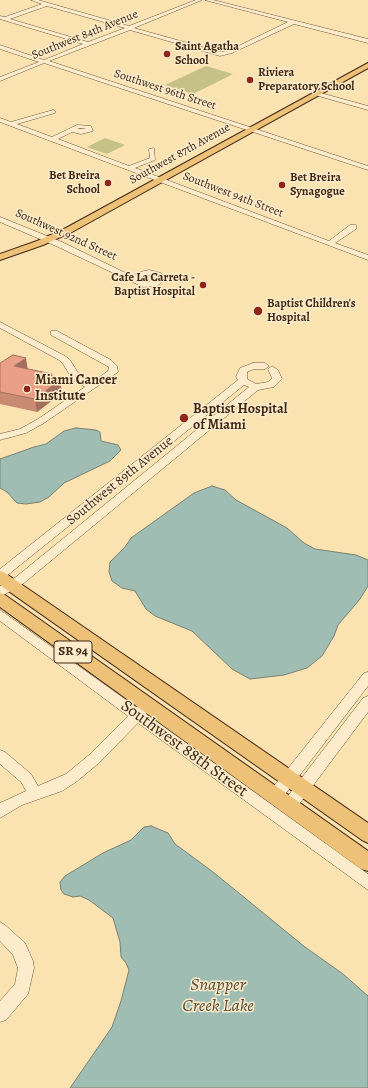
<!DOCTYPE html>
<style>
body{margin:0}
canvas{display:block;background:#fae2b1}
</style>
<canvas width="368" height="1088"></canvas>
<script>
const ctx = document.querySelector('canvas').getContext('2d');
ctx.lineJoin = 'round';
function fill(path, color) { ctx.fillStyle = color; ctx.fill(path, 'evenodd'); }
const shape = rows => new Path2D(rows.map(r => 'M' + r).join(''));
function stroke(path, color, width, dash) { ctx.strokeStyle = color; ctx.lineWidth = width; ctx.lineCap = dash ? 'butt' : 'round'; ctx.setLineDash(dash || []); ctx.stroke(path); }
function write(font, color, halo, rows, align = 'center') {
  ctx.font = font + ' Alegreya,serif'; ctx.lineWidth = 3; ctx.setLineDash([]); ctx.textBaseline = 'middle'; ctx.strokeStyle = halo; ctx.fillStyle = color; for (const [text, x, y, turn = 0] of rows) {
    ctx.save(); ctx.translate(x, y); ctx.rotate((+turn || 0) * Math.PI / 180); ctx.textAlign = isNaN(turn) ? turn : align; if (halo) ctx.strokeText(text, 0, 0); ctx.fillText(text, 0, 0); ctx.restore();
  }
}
fill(shape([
 [206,66,233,74,193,94,165,85],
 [105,138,125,145,107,154,87,147]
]), '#c5c187');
const water = shape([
 [76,428,96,430,100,432,101,441,118,445,121,450,110,461,64,483,49,497,40,502,26,504,17,503,7,492,0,488,0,459,34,447,46,444,64,431,76,428],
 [212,486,225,490,236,500,287,528,304,543,315,549,356,555,368,560,368,586,360,599,338,625,334,636,322,656,307,668,284,675,250,679,232,669,192,631,155,616,146,609,135,591,122,588,112,581,109,572,110,562,125,547,131,538,194,493,212,486],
 [151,826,168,833,175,844,213,872,305,947,343,974,368,996,368,1088,70,1088,112,1027,121,1001,129,970,126,963,121,957,120,942,113,918,89,900,80,896,73,897,64,894,61,890,60,882,65,876,103,853,131,840,144,827,151,826]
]);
fill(water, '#9fbdb2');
stroke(water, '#798172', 1);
const minor = shape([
 [31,0,38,0,129,26,196,0,202,0,134,28,220,52,228,51,288,22,205,0,213,0,368,39,368,43,294,24,232,53,220,56,130,30,49,61,368,166,368,170,44,63,0,81,0,77,39,62,0,49,0,45,44,60,83,44,0,19,0,16,5,17,42,4,31,0],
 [47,6,125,28,88,42,10,19,47,6],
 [317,92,368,106,368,110,315,95,314,94,317,92],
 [53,110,55,111,55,113,17,124,52,137,77,125,91,126,93,131,81,134,72,132,58,139,129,166,150,158,149,149,154,148,155,160,135,168,329,241,350,225,356,225,356,229,335,243,368,255,368,260,0,122,0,118,11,122,53,110],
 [80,128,87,129,77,129,80,128],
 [0,217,62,242,134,277,136,273,149,270,161,273,163,281,157,286,143,287,56,246,0,222,0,217],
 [149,275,154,276,155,280,147,282,141,280,142,276,149,275],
 [0,322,65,356,70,360,80,376,91,383,108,371,109,367,51,335,51,331,57,331,111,360,117,366,118,372,44,423,26,433,0,440,0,434,20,429,38,419,85,387,73,380,63,364,59,360,0,328,0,322],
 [253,363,265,363,269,366,265,369,254,369,247,372,247,379,256,384,268,382,272,378,268,369,272,366,278,370,282,379,274,387,258,390,24,583,0,597,0,586,16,577,249,387,244,385,4,578,0,579,0,569,238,380,236,377,240,368,253,363],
 [0,610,136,707,142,704,147,706,148,710,146,714,368,874,368,890,138,723,99,763,76,782,62,791,22,805,0,818,0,803,26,791,21,782,0,764,0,750,5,752,31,774,38,786,66,774,89,755,128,716,0,621,0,610],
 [368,672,368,686,280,801,275,803,270,801,268,796,270,791,364,673,368,672],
 [368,696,368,712,294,811,289,813,284,811,282,806,284,801,363,698,368,696],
 [0,922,5,925,25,943,33,961,34,968,28,994,6,1020,0,1022,0,1001,15,984,18,968,13,955,0,941,0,922]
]);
const major = shape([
 [368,63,368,68,72,232,43,245,0,260,0,254,37,241,66,228,368,63],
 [0,571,5,573,368,823,368,843,362,840,0,585,0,571],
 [0,593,5,595,368,851,368,871,361,869,0,607,0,593]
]);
stroke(minor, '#6f563a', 1);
stroke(major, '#412712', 2);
fill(minor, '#fceccc');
fill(major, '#edc178');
fill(shape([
 [0,363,52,374,53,378,62,393,37,412,0,404]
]), '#c98a73');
fill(shape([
 [26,358,28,371,14,366],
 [52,374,54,385,60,380,62,393,37,412,35,399]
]), '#a4705e');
const building = shape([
 [13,355,26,358,14,366,52,374,50,378,60,380,35,399,0,392,0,363,13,355]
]);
fill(building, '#eaa086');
stroke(building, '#a4705e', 1);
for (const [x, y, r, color] of [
 [167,54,4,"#8f2418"],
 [250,80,4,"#8f2418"],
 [108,183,4,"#8f2418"],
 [282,185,4,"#8f2418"],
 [203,285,4,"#8f2418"],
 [258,311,5,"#8f2418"],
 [27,389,4,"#8f2418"],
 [184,418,5,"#8f2418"]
]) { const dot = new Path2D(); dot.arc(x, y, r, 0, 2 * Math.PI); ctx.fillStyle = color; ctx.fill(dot); stroke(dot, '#fceccc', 1.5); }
write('12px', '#412712', '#fceccc', [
 ["Southwest 84th Avenue",85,35,-22],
 ["Southwest 96th Street",165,90,18],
 ["Southwest 87th Avenue",180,154,-29],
 ["Southwest 94th Street",233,195,21],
 ["Southwest 92nd Street",66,235,24]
]);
write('bold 12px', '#412712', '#fceccc', [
 ["Saint Agatha",175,47],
 ["School",175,61],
 ["Riviera",258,73],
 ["Preparatory School",258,87],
 ["Bet Breira",100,176,"right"],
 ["School",100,190,"right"],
 ["Bet Breira",290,178],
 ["Synagogue",290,192],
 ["Cafe La Carreta -",195,278,"right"],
 ["Baptist Hospital",195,292,"right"],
 ["Baptist Children's",267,304],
 ["Hospital",267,318]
], 'left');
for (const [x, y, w] of [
 [73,652,38]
]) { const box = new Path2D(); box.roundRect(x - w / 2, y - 11, w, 22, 3); ctx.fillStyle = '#fceccc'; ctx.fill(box); stroke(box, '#412712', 1); }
write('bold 13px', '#412712', null, [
 ["SR 94",73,652]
]);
write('bold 14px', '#412712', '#fceccc', [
 ["Miami Cancer",35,381],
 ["Institute",35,397],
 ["Baptist Hospital",193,410],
 ["of Miami",193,426]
], 'left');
write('14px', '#412712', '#fceccc', [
 ["Southwest 89th Avenue",120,481,-39]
]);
write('17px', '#412712', '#fceccc', [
 ["Southwest 88th Street",184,749,36]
]);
write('italic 18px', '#584c3a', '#fceccc', [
 ["Snapper",218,986],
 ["Creek Lake",218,1007]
]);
</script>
